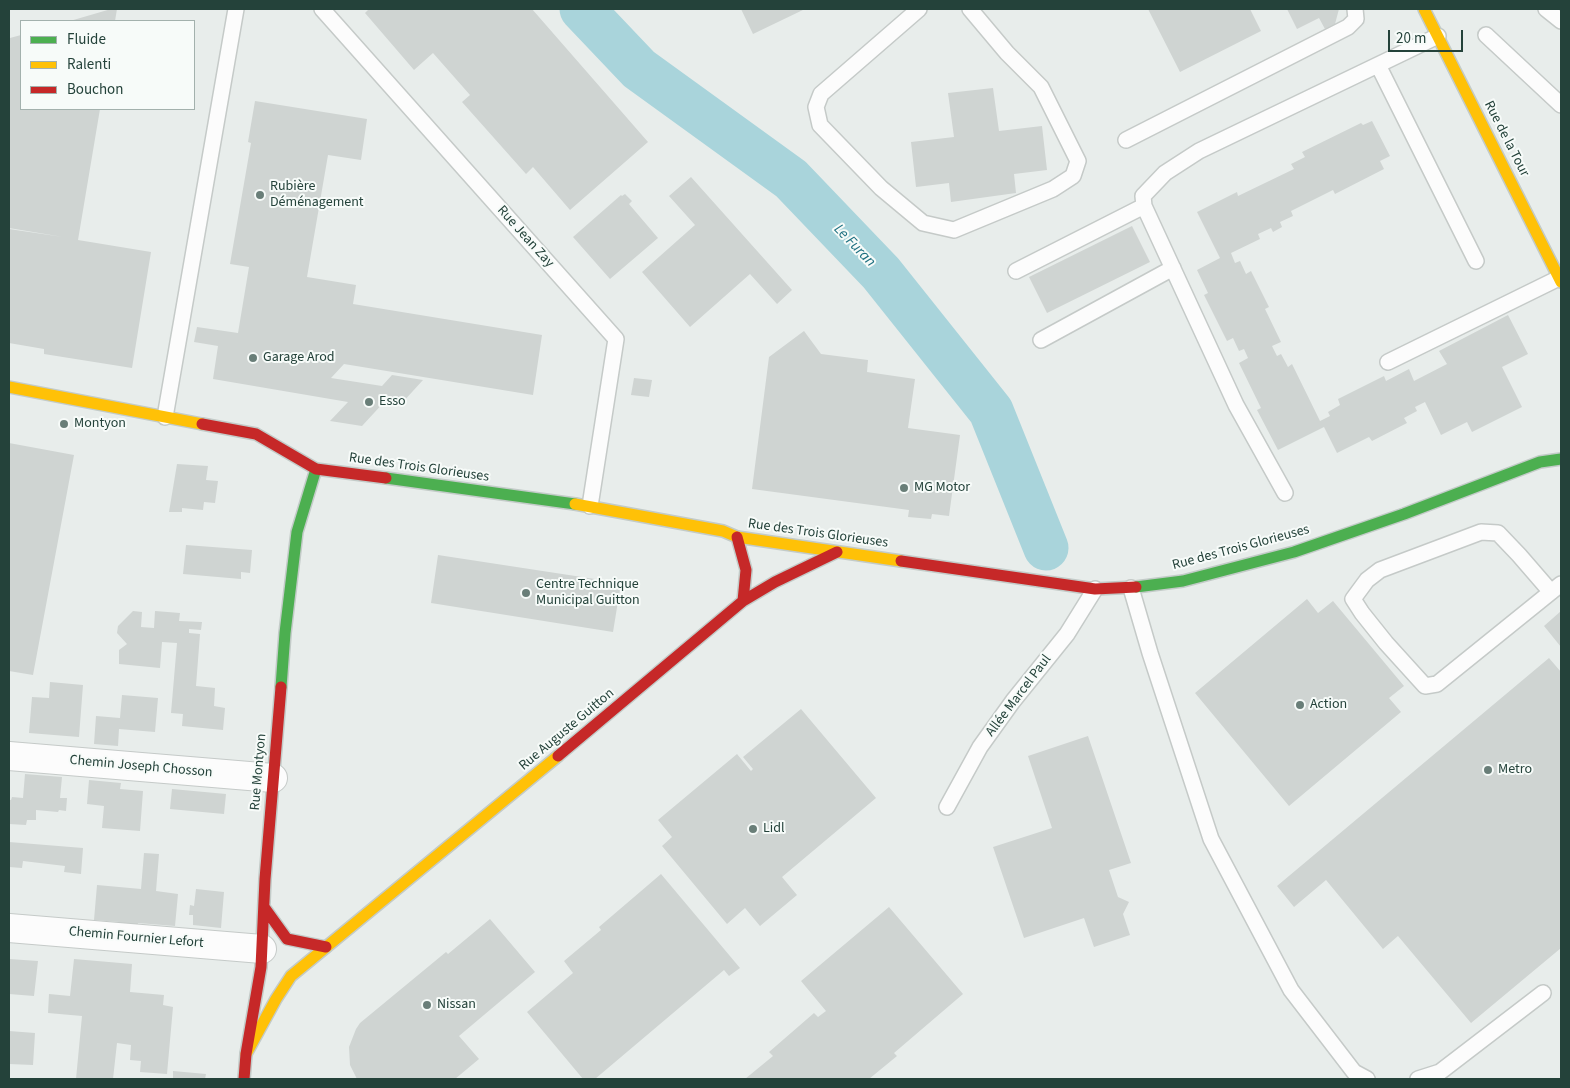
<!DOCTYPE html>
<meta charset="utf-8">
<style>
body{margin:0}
#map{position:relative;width:1570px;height:1088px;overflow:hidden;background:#e8edeb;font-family:"Source Sans 3",sans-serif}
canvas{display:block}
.frame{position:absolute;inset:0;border:10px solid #24423a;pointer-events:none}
.legend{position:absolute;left:20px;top:20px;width:175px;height:90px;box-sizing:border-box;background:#f7fbf9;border:1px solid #a3b1ad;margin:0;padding:6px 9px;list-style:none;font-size:15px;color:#24423a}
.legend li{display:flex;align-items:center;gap:10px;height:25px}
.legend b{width:25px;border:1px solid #a3b1ad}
.scale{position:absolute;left:1388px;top:30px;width:75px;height:22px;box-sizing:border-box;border:2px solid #24423a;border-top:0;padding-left:6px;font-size:15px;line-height:18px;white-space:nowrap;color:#24423a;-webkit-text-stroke:4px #f7fbf9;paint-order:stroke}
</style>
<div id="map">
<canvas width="1570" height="1088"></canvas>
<div class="frame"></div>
<ul class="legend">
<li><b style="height:6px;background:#4caf50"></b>Fluide</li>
<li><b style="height:6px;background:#ffc107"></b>Ralenti</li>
<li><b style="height:6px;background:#c62828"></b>Bouchon</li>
</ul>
<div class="scale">20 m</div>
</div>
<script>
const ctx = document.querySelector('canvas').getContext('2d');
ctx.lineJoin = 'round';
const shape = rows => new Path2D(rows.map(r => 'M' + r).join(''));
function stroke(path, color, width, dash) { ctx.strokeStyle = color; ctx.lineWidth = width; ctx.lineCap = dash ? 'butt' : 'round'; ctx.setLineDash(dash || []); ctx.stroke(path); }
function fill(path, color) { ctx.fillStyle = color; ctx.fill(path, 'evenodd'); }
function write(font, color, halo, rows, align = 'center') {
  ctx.font = font + ' "Source Sans 3",sans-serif'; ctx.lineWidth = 4; ctx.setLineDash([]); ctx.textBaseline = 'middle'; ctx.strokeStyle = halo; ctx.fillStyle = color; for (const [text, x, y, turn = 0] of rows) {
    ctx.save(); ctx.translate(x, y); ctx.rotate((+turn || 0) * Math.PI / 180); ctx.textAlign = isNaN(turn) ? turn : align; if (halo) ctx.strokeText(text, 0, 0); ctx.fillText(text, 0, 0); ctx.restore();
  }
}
stroke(shape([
 [582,9,639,69,791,179,881,273,991,411,1046,548]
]), '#a9d4db', 45);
fill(shape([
 [111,9,117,9,115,21,70,21],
 [369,9,532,9,648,142,570,210,533,167,526,174,462,102,470,95,433,53,414,70,365,13],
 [741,9,805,9,753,34],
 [1148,9,1250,9,1261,31,1180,72],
 [1287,9,1339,9,1335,24,1325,29,1319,18,1297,29],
 [21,35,21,109,100,109,78,240,151,252,132,368,44,354,44,349,9,343,9,229,63,237,9,228,9,45,10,38],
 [993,88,999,131,1042,126,1047,170,1014,174,1016,193,951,202,949,183,916,187,911,142,954,137,948,93],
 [255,101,367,119,361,160,328,155,307,277,356,285,353,304,542,335,533,395,344,364,331,378,382,386,392,375,423,380,402,403,386,400,362,426,330,421,348,402,213,379,218,346,194,342,197,327,238,333,249,267,230,264,251,143,248,142],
 [1372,121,1390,156,1380,161,1384,169,1335,194,1333,190,1291,211,1293,216,1280,222,1282,227,1273,232,1271,228,1258,234,1260,239,1231,253,1235,263,1240,261,1246,274,1251,271,1269,307,1265,309,1281,342,1272,346,1277,356,1281,354,1288,367,1292,364,1320,421,1330,416,1328,412,1340,405,1338,399,1384,376,1386,381,1409,369,1414,381,1447,364,1439,351,1508,315,1528,354,1502,367,1522,407,1472,432,1467,422,1441,435,1425,402,1415,407,1417,411,1404,418,1407,423,1372,441,1369,437,1337,453,1324,427,1278,450,1257,410,1261,408,1239,363,1248,358,1244,349,1239,351,1233,338,1227,341,1204,295,1208,293,1197,270,1220,258,1197,212,1237,192,1238,196,1294,169,1291,164,1305,157,1302,152,1361,123,1363,125],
 [691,177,792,290,777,304,750,274,690,327,642,272,695,225,669,196],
 [625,194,632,201,629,204,658,238,610,279,573,237,621,195,622,196],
 [1132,226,1150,262,1047,313,1029,277],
 [804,331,821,354,868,360,867,372,915,379,908,428,960,435,949,516,932,514,931,519,908,517,909,510,752,489,769,357],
 [634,378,652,380,649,397,631,395],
 [9,443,74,455,33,675,9,671],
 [177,464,208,466,206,480,218,481,215,503,204,502,203,510,182,508,182,512,169,512],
 [186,545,252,550,250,573,241,572,241,579,183,574],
 [438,555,621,583,613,632,431,603],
 [1307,599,1318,613,1333,601,1404,686,1389,698,1401,712,1289,806,1195,693],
 [133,611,142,612,141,627,154,628,155,611,180,613,179,621,202,622,201,630,189,629,189,633,200,634,196,686,215,688,214,706,225,708,223,730,182,726,183,714,171,713,177,643,162,642,160,668,119,664,119,650,127,644,117,633,118,626],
 [1561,611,1561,647,1544,626],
 [1549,658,1561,672,1561,948,1471,1023,1398,936,1383,949,1326,880,1294,907,1277,886],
 [50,682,83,685,79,737,29,733,32,697,49,698],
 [122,695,158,698,155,732,119,729,118,746,94,744,96,716,120,718],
 [801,709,876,798,782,877,797,895,760,926,745,908,727,924,662,846,672,837,658,820,737,754,751,771,753,769,743,757],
 [1088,736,1131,863,1109,870,1118,897,1129,902,1123,914,1130,935,1094,947,1084,918,1024,938,993,847,1052,828,1028,756],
 [25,774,62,777,60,798,67,798,66,811,59,810,58,812,36,810,36,820,27,820,26,825,9,824,9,800,11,800,12,797,23,798],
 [89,780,121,783,120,789,143,791,140,831,102,828,104,806,87,804],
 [172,789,226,794,224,814,170,809],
 [9,842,83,848,81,874,64,872,65,866,23,861,22,868,9,867],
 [144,853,159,854,156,891,178,894,175,926,138,923,138,928,119,927,119,922,94,920,97,885,141,889],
 [661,874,740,968,729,976,724,970,595,1079,583,1079,527,1012,573,973,564,961,601,930,599,927],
 [196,889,224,892,221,928,193,925,193,915,189,915,190,905,194,906],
 [889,907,963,994,894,1053,897,1056,869,1079,745,1079,773,1056,769,1052,814,1013,818,1017,826,1011,801,981],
 [490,919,535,972,459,1036,479,1059,455,1079,357,1079,350,1065,349,1047,356,1029,360,1023,446,952,448,954],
 [9,959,38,961,34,996,9,994],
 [74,959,132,964,130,992,164,995,163,1005,173,1007,167,1074,140,1072,141,1061,130,1060,131,1045,117,1043,113,1079,76,1079,82,1016,48,1013,49,994,70,996],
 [9,1031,35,1033,33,1065,9,1064],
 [173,1071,206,1074,205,1079,173,1079]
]), '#cfd4d2');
const lane = shape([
 [322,9,616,339,590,506],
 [919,9,821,94,816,107,820,125,881,188,923,223,954,230,1053,189,1073,176,1078,161,1041,87,1007,53,970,9],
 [1546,9,1561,21],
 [1486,35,1561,105],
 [1378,65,1476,261],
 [1126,140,1348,27,1356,19,1355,9],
 [1016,271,1144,206],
 [1041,340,1173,268],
 [1388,362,1559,278],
 [165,417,236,9],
 [1285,493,1236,405,1144,206,1143,196,1165,173,1199,151,1438,36],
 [1131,588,1150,653,1211,839,1291,990,1354,1072,1367,1079],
 [1551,592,1519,555,1498,533,1481,532,1380,570,1367,580,1353,599,1362,613,1386,643,1425,686,1437,684,1551,592,1561,584],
 [947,807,980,747,1013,701,1067,634,1095,589],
 [1418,1079,1440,1072,1543,993]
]);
const street = shape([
 [9,756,273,778],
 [9,928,262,949]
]);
const fast = shape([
 [386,478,575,504],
 [1136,587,1183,581,1294,552,1404,514,1540,462,1561,459],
 [281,687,285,633,297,532,316,469]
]);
const slow = shape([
 [1424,9,1561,282],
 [9,387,202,424],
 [575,504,723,531,737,537,901,561],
 [246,1054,276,999,291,976,558,756]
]);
const jam = shape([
 [202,424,256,434,316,469,386,478],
 [737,537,746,570,743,601],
 [901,561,1095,589,1136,587],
 [558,756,743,601,775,582,837,552],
 [264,907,287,939,326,947],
 [244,1079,246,1054,261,967,265,879,281,687]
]);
stroke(lane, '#c5cac8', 18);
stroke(street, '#c5cac8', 30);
stroke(fast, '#c3cbc8', 14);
stroke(slow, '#c3cbc8', 14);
stroke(jam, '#c3cbc8', 14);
stroke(lane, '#fcfcfc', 15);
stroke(street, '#fcfcfc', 28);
stroke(fast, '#4caf50', 11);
stroke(slow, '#ffc107', 11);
stroke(jam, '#c62828', 11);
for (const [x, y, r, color] of [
 [260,195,5,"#697e78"],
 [253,358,5,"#697e78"],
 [369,402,5,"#697e78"],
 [64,424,5,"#697e78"],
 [904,488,5,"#697e78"],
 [526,593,5,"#697e78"],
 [1300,705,5,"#697e78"],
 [1488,770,5,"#697e78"],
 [753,829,5,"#697e78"],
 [427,1005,5,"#697e78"]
]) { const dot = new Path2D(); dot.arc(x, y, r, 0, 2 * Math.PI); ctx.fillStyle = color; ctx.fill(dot); stroke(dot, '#f7fbf9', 2); }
write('14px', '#24423a', '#f7fbf9', [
 ["Rue de la Tour",1506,139,63],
 ["Rue Jean Zay",525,237,48],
 ["Rue des Trois Glorieuses",419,468,8],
 ["Rue des Trois Glorieuses",818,534,8],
 ["Rue des Trois Glorieuses",1241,548,-15],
 ["Allée Marcel Paul",1019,696,-53],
 ["Rue Auguste Guitton",567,730,-40],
 ["Chemin Joseph Chosson",141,767,5],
 ["Rue Montyon",259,772,-85],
 ["Chemin Fournier Lefort",136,938,5]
]);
write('14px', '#24423a', '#f7fbf9', [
 ["Rubière",270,187],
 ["Déménagement",270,203],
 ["Garage Arod",263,358],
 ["Esso",379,402],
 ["Montyon",74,424],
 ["MG Motor",914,488],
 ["Centre Technique",536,585],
 ["Municipal Guitton",536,601],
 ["Action",1310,705],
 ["Metro",1498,770],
 ["Lidl",763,829],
 ["Nissan",437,1005]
], 'left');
write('italic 15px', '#1c6f80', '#f7fbf9', [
 ["Le Furan",854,246,46]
]);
</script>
